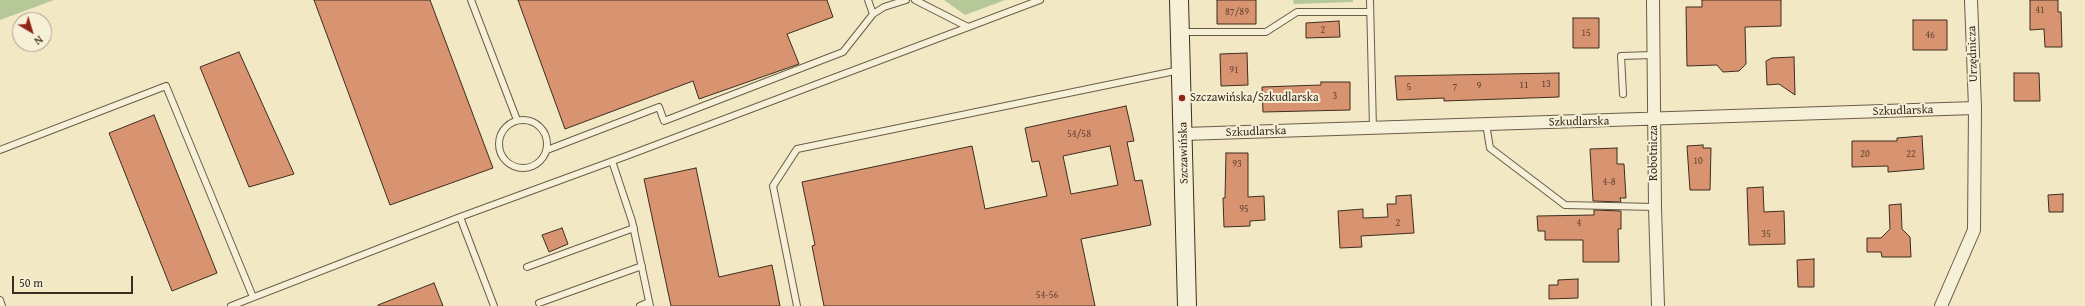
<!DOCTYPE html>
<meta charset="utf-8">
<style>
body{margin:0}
#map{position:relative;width:2085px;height:306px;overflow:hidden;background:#f2e8c3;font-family:"Gentium Book Plus",serif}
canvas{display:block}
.north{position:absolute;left:12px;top:12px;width:40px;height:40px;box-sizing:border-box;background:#f7f0d8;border:1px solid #ada28e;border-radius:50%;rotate:142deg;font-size:11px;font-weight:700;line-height:16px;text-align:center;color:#3e2d1f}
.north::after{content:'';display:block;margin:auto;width:14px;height:18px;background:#8f2418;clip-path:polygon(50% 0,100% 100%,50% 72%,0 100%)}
.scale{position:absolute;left:12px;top:276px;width:121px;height:18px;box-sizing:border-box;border:2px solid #3e2d1f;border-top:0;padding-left:5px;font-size:12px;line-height:14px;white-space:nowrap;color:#3e2d1f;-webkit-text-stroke:3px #f7f0d8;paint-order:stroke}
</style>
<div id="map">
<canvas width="2085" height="306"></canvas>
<div class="north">N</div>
<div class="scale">50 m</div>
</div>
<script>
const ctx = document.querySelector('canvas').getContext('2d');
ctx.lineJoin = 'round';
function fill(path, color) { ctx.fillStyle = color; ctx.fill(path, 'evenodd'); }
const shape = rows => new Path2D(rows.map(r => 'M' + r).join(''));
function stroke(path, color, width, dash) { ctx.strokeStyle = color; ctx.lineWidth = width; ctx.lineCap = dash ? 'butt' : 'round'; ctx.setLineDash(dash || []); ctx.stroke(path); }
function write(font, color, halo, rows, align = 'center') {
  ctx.font = font + ' "Gentium Book Plus",serif'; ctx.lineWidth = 4; ctx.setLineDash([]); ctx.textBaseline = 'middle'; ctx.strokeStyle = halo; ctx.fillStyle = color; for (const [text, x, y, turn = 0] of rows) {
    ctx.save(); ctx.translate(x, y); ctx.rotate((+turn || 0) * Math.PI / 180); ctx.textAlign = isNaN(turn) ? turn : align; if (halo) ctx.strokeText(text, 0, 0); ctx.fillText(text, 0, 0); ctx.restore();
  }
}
fill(shape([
 [0,0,54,0,0,20],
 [944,0,1005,0,965,15],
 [1293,0,1353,0,1353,2,1294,4]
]), '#b6c798');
const building = shape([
 [314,0,430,0,493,168,390,205,314,0],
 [518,0,827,0,833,17,787,34,799,64,699,99,693,81,565,129,518,0],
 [1217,0,1256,0,1256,24,1217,24,1217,0],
 [1702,0,1781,0,1781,26,1745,27,1746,64,1739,71,1723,72,1717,65,1687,66,1686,7,1702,7,1702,0],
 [2030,0,2058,0,2058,12,2061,12,2062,47,2045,47,2044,29,2030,30,2030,0],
 [1573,18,1599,18,1599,48,1573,48,1573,18],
 [1913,20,1947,20,1947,50,1913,50,1913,20],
 [1339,21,1340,37,1306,38,1306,23,1339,21],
 [239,52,294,174,249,187,200,67,239,52],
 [1247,53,1248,85,1221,86,1220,54,1247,53],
 [1794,57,1795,95,1779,84,1767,85,1766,61,1772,58,1794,57],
 [1559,73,1559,97,1444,101,1444,98,1397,100,1395,76,1559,73],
 [2014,73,2039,73,2040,101,2014,101,2014,73],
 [1321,82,1350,82,1350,110,1263,112,1262,87,1321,85,1321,82],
 [1126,106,1134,141,1127,142,1135,181,1142,180,1151,225,1081,239,1095,306,824,306,812,246,815,245,802,182,972,146,985,209,1047,196,1039,161,1032,162,1025,128,1126,106],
 [1110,146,1118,185,1071,194,1063,156,1110,146],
 [154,115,217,273,172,291,109,133,154,115],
 [1922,136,1924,169,1888,172,1888,166,1852,167,1852,141,1897,141,1897,138,1922,136],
 [1703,145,1703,148,1711,148,1710,190,1690,190,1687,146,1703,145],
 [1617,148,1617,164,1624,164,1626,198,1620,198,1621,202,1593,201,1590,149,1617,148],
 [1226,153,1248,153,1248,197,1264,196,1265,220,1250,221,1250,226,1224,227,1223,198,1225,198,1226,153],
 [696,168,719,277,772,265,780,306,671,306,644,179,696,168],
 [1763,187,1764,212,1784,211,1785,244,1749,245,1747,188,1763,187],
 [2063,194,2063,212,2049,212,2048,195,2063,194],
 [1411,195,1414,233,1361,236,1362,247,1340,248,1338,211,1363,209,1363,218,1388,217,1387,204,1396,204,1396,196,1411,195],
 [1901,204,1902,229,1910,237,1911,257,1882,257,1881,252,1867,252,1867,238,1881,238,1890,229,1889,205,1901,204],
 [1594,210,1621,211,1621,229,1618,229,1619,262,1583,262,1583,240,1545,240,1545,231,1538,231,1537,216,1594,215,1594,210],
 [562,228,568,244,549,252,542,235,562,228],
 [1814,259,1814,287,1798,287,1797,260,1814,259],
 [1578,279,1578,298,1549,299,1549,285,1558,285,1558,280,1578,279],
 [434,283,443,306,378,306,378,305,434,283]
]);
fill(building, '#d89371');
stroke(building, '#3e2d1f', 1);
const lane = shape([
 [471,0,517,120],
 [868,0,873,14],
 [915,0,968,27],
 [1370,0,1373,129],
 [1182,32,1266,32,1297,12,1370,12],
 [1623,94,1621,56,1653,55],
 '499 144a24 24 0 1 1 48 0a24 24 0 1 1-48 0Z',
 [1486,124,1490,148,1565,205,1655,207],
 [0,150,166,86,253,297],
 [547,150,659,107,664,121,843,52,873,14,884,7,906,0],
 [612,161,632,221,650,306],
 [460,217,494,306],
 [527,267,634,228],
 [0,300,2,306],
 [539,303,642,266],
 [231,306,460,217,629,155,1040,0],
 [640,306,649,302],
 [797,306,773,186,797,149,1180,70]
]);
const street = shape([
 [1653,0,1655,207,1658,306],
 [1184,134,1975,108],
 [1941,306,1974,230,1975,108,1971,0]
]);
const secondary = shape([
 [1179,0,1187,306]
]);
stroke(lane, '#6b5c48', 8);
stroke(street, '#6b5c48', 14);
stroke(secondary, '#3e2d1f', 20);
stroke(lane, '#f7f0d8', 6);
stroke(street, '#f7f0d8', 12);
stroke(secondary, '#f7f0d8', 18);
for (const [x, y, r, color] of [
 [1182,98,4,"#8f2418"]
]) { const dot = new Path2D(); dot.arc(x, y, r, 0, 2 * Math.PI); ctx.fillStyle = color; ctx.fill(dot); stroke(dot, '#f7f0d8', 1.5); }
write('10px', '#644634', null, [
 ["41",2040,10],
 ["87/89",1237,12],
 ["2",1323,30],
 ["15",1586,33],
 ["46",1930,35],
 ["91",1234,70],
 ["13",1546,84],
 ["11",1524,85],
 ["9",1479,86],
 ["5",1409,87],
 ["7",1455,87],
 ["3",1335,96],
 ["54/58",1079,134],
 ["20",1865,154],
 ["22",1911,154],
 ["10",1698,161],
 ["93",1237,164],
 ["4-8",1609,182],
 ["95",1244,209],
 ["2",1398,223],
 ["4",1579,223],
 ["35",1766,234],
 ["54-56",1047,295]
]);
write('12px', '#3e2d1f', '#f7f0d8', [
 ["Urzędnicza",1973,54,-92],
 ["Szkudlarska",1903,111,-2],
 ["Szkudlarska",1579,122,-1],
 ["Szkudlarska",1256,132,-2],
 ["Szczawińska",1184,153,-91],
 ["Robotnicza",1654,153,-90]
]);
write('12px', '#3e2d1f', '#f7f0d8', [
 ["Szczawińska/Szkudlarska",1190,98]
], 'left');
</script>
